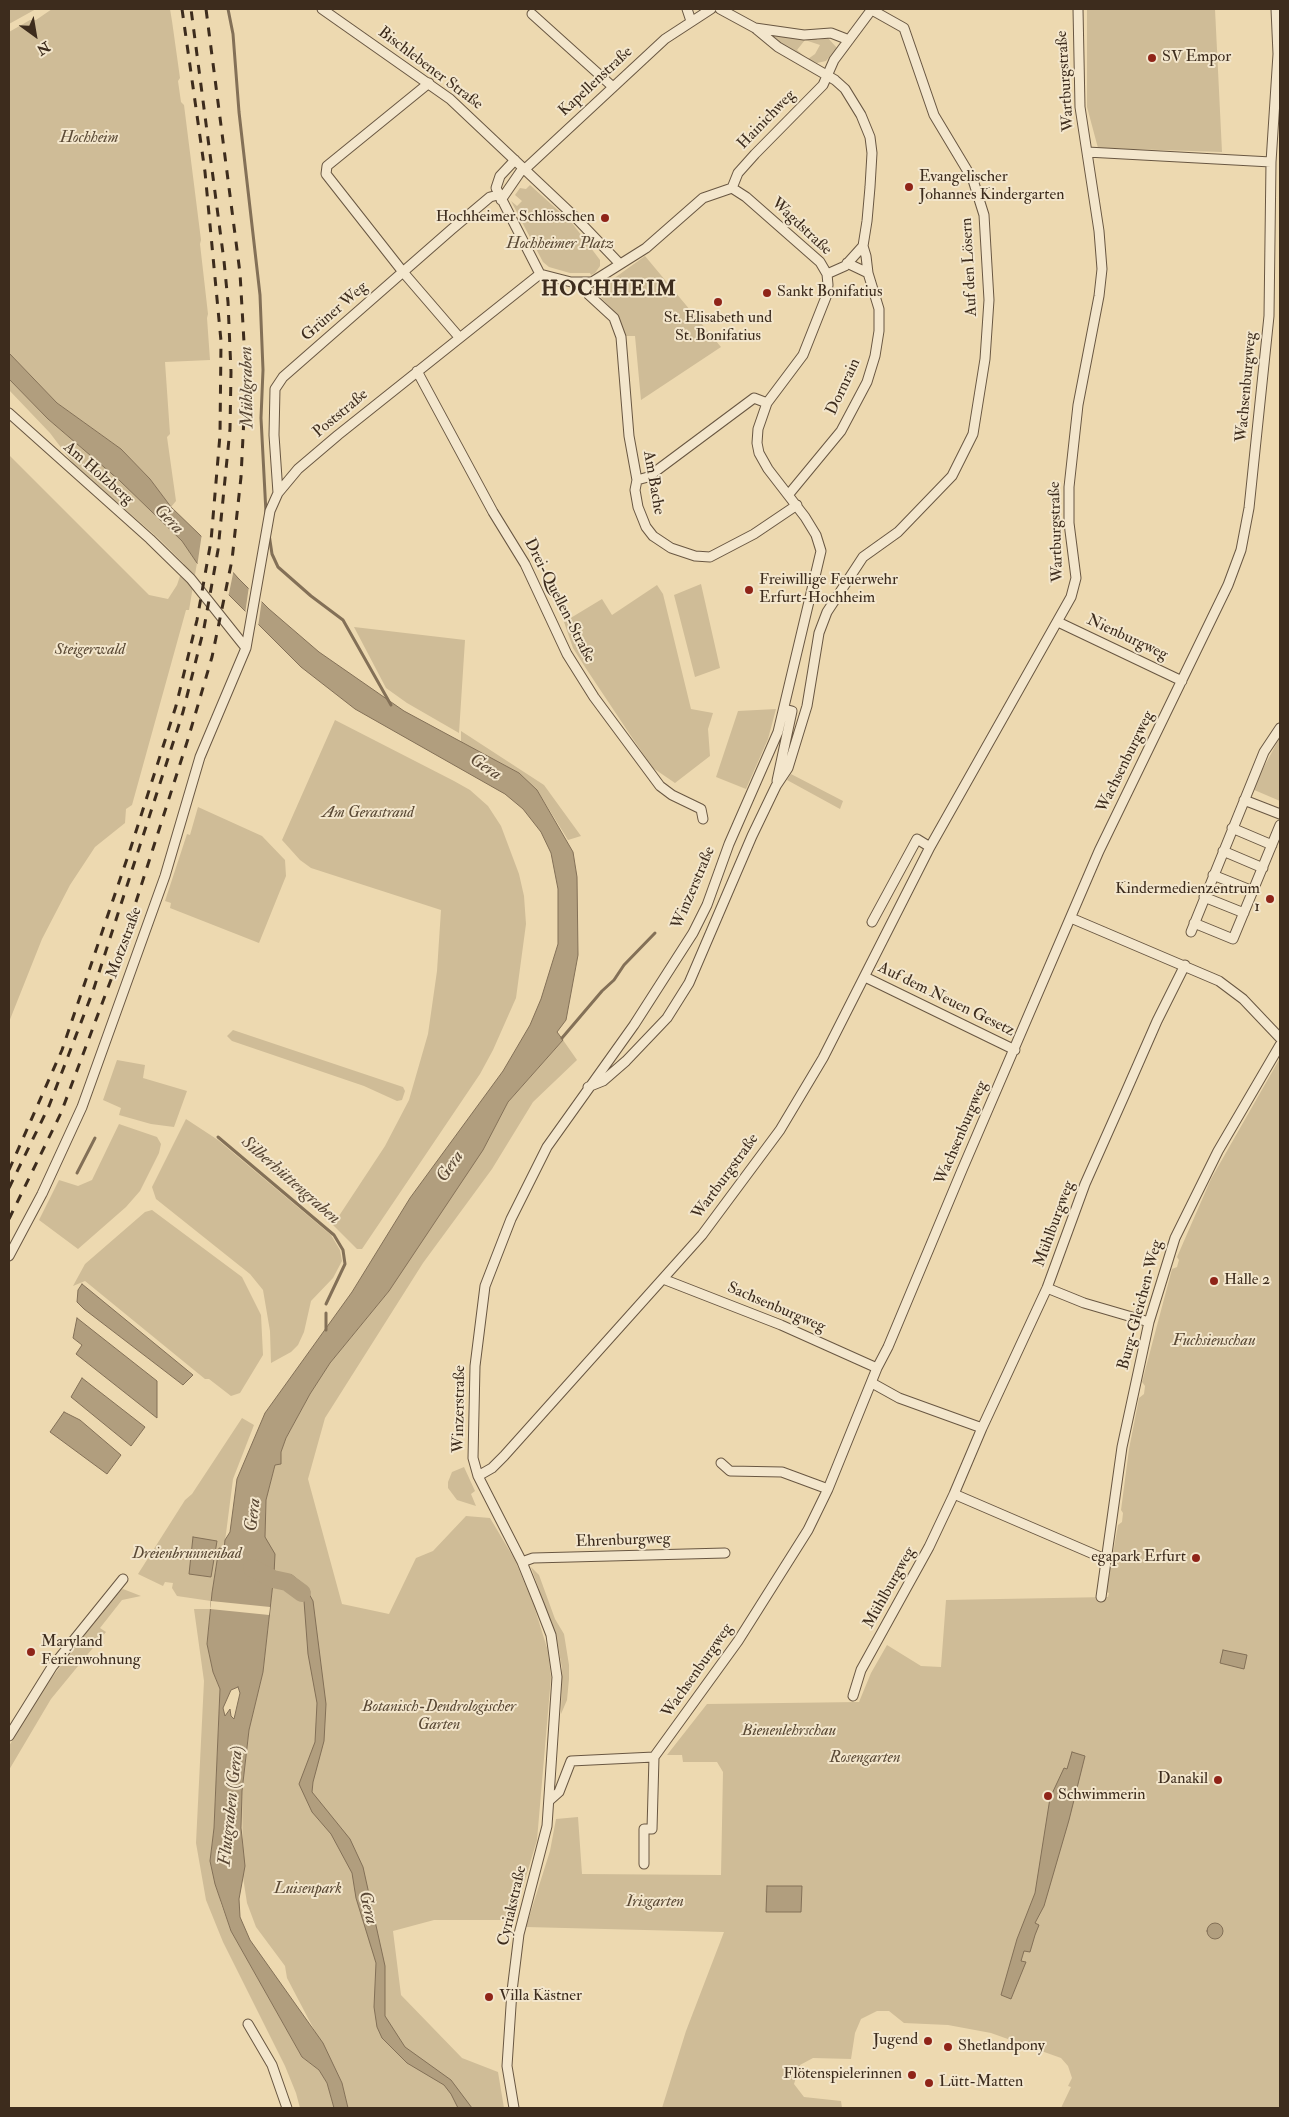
<!DOCTYPE html>
<meta charset="utf-8">
<style>
body{margin:0}
#map{position:relative;width:1289px;height:2117px;overflow:hidden;background:#edd9b0;font-family:"IM FELL Double Pica",serif}
canvas{display:block}
.frame{position:absolute;inset:0;border:10px solid #3d2c1d;pointer-events:none}
.north{position:absolute;left:10px;top:10px;width:50px;height:50px;-webkit-text-stroke:4px #f3e6cc;paint-order:stroke;rotate:148deg;font-size:14px;font-weight:700;line-height:20px;text-align:center;color:#3d2c1d}
.north::after{content:'';display:block;margin:auto;width:18px;height:22px;background:#3d2c1d;clip-path:polygon(50% 0,100% 100%,50% 72%,0 100%)}
</style>
<div id="map">
<canvas width="1289" height="2117"></canvas>
<div class="frame"></div>
<div class="north">N</div>
</div>
<script>
const ctx = document.querySelector('canvas').getContext('2d');
ctx.lineJoin = 'round';
function fill(path, color) { ctx.fillStyle = color; ctx.fill(path, 'evenodd'); }
const shape = rows => new Path2D(rows.map(r => 'M' + r).join(''));
function stroke(path, color, width, dash) { ctx.strokeStyle = color; ctx.lineWidth = width; ctx.lineCap = dash ? 'butt' : 'round'; ctx.setLineDash(dash || []); ctx.stroke(path); }
function write(font, color, halo, rows, align = 'center') {
  ctx.font = font + ' "IM FELL Double Pica",serif'; ctx.lineWidth = 4; ctx.setLineDash([]); ctx.textBaseline = 'middle'; ctx.strokeStyle = halo; ctx.fillStyle = color; for (const [text, x, y, turn = 0] of rows) {
    ctx.save(); ctx.translate(x, y); ctx.rotate((+turn || 0) * Math.PI / 180); ctx.textAlign = isNaN(turn) ? turn : align; if (halo) ctx.strokeText(text, 0, 0); ctx.fillText(text, 0, 0); ctx.restore();
  }
}
fill(shape([
 [9,9,36,9,9,24],
 [52,9,170,9,172,21,180,78,178,81,181,102,184,105,201,240,200,244,208,314,207,318,210,360,165,362,170,434,167,437,176,501,171,507,150,479,121,449,57,403,9,353,9,32,30,20,36,20],
 [1087,9,1215,9,1222,152,1098,148,1087,107],
 [767,33,799,39,816,38,817,40,828,38,837,48,826,61,817,63,808,59,815,54,820,45,805,40,797,50,804,56,803,58,775,40],
 [530,185,572,223,600,260,600,266,595,273,591,275,590,273,570,273,549,267,543,262,511,201,517,206,522,201,515,195,520,188,526,189],
 [645,256,721,347,641,400,635,336,625,336,617,314,595,292],
 [9,379,48,419,119,480,182,541,197,563,189,610,186,610,132,805,126,809,125,823,95,847,70,885,42,939,9,1022,9,455,149,595,168,599,177,585,184,564,157,537,75,466,50,433,9,390],
 [701,584,720,668,695,677,674,595],
 [657,585,663,594,691,709,713,713,708,729,710,756,675,783,653,768,635,742,585,667,573,648,564,622,602,599,612,615],
 [354,627,465,640,459,733,407,703,386,688],
 [776,709,768,739,746,789,716,777,738,711],
 [335,720,454,781,470,790,488,806,501,826,519,874,524,896,526,924,516,998,493,1050,480,1074,362,1249,357,1249,333,1225,385,1146,409,1100,428,1034,437,971,441,910,311,868,300,860,282,840],
 [461,731,544,785,581,836,568,840,537,790,519,773,461,742],
 [1280,737,1280,801,1252,789],
 [791,774,843,801,840,809,787,780],
 [198,807,262,836,285,860,286,876,259,943,170,908,171,903,165,901,187,834,190,835],
 [233,1030,403,1087,405,1091,402,1100,397,1101,364,1086,232,1041,227,1036],
 [563,1040,577,1060,533,1102,492,1169,423,1263,325,1418,308,1479,342,1604,389,1614,416,1558,433,1551,466,1516,490,1518,515,1560,534,1606,548,1651,551,1677,537,1840,513,1920,434,1920,393,1931,401,1995,462,2058,498,2072,504,2108,348,2108,342,2083,287,1978,285,1966,256,1927,247,1903,243,1877,242,1791,249,1730,263,1672,274,1574,265,1537,266,1500,275,1465,281,1464,281,1452,286,1438,310,1394,330,1363,389,1291,483,1150,508,1102],
 [1280,1058,1280,2108,1061,2108,1071,2087,1068,2086,1072,2078,1068,2066,1061,2058,991,2033,948,2025,904,2023,889,2011,877,2011,861,2019,855,2033,851,2059,813,2058,800,2065,794,2084,804,2097,841,2101,842,2108,662,2108,686,2031,724,1932,526,1927,550,1851,556,1819,578,1817,582,1874,721,1875,723,1772,717,1762,683,1762,682,1755,667,1755,707,1704,859,1702,871,1673,887,1645,921,1666,941,1667,946,1600,1108,1597,1109,1593,1106,1592,1118,1525,1122,1522,1123,1513,1121,1510,1129,1449,1139,1398,1144,1394,1145,1386,1142,1382,1172,1269,1177,1267,1179,1260,1177,1257,1211,1179],
 [117,1060,145,1065,143,1078,187,1091,174,1127,151,1124,119,1115,121,1108,103,1100],
 [186,1119,218,1140,331,1235,340,1250,342,1261,333,1278,311,1301,304,1332,298,1345,291,1352,271,1363,270,1331,263,1290,250,1274,156,1199,152,1187],
 [119,1124,157,1137,161,1144,159,1153,140,1191,126,1207,78,1249,39,1220,59,1180,78,1186,92,1180],
 [152,1210,242,1277,261,1315,263,1355,240,1393,231,1396,209,1379,205,1379,85,1281,73,1286,85,1264,145,1212],
 [242,1418,254,1425,233,1479,224,1549,219,1549,211,1601,177,1596,172,1588,173,1583,165,1582,163,1586,138,1574,185,1500,192,1494],
 [464,1467,475,1491,471,1494,476,1506,457,1500,448,1488,448,1482,452,1472],
 [531,1567,539,1575,555,1619,564,1634,569,1665,569,1679,567,1700,561,1714,562,1668,557,1641],
 [123,1589,141,1596,122,1600,100,1628,106,1632,51,1699,9,1770,9,1746,43,1689,117,1593],
 [194,1609,210,1609,207,1644,213,1672,220,1689,214,1828,210,1861,221,1904,231,1931,302,2057,319,2070,327,2083,334,2108,300,2108,296,2093,285,2066,223,1942,206,1900,196,1843,204,1681]
]), '#cfbc97');
const water = shape([
 [9,353,57,403,121,449,150,479,171,507,200,535,238,578,269,609,319,652,404,711,519,773,537,790,573,852,577,877,578,955,566,1020,557,1032,563,1040,508,1102,483,1150,389,1291,330,1363,310,1394,286,1438,281,1452,281,1464,275,1465,266,1500,265,1537,275,1554,274,1574,263,1672,249,1730,242,1791,241,1828,245,1866,239,1899,240,1917,250,1940,323,2043,342,2083,348,2108,334,2108,327,2083,319,2070,302,2057,231,1931,215,1884,210,1861,214,1828,220,1689,213,1672,207,1644,212,1593,219,1548,224,1549,225,1540,230,1532,237,1479,265,1413,352,1292,410,1198,503,1071,530,1025,541,999,558,944,558,889,551,853,541,832,523,809,505,794,355,709,301,667,197,563,182,541,119,480,48,419,9,379,9,353],
 [238,1687,240,1693,234,1719,231,1716,230,1709,225,1716,223,1708,231,1690,238,1687],
 [82,1284,193,1375,183,1385,84,1309,77,1302,78,1290,82,1284],
 [77,1318,157,1381,157,1418,76,1354,82,1345,73,1338,77,1318],
 [82,1378,145,1427,131,1446,71,1397,82,1378],
 [64,1412,80,1420,121,1455,107,1474,50,1432,64,1412],
 [193,1537,217,1541,211,1577,189,1574,193,1537],
 [283,1574,292,1575,304,1585,313,1601,326,1704,324,1741,313,1782,312,1792,350,1839,363,1867,385,1966,385,2016,405,2047,451,2080,472,2108,458,2108,451,2094,444,2085,407,2063,382,2038,377,2027,374,2007,376,1963,356,1898,352,1873,331,1834,312,1812,299,1784,315,1742,317,1703,308,1654,304,1601,294,1588,282,1582,283,1574],
 [1223,1650,1247,1655,1244,1669,1220,1663,1223,1650],
 [1072,1752,1085,1756,1069,1820,1044,1906,1035,1923,1039,1925,1035,1935,1030,1952,1024,1951,1021,1961,1026,1962,1011,1999,1001,1995,1017,1939,1035,1893,1050,1798,1064,1768,1067,1769,1072,1752],
 [767,1886,802,1886,801,1912,766,1912,767,1886],
 '1207 1931a8 8 0 1 1 16 0a8 8 0 1 1-16 0Z'
]);
fill(water, '#b19e7e');
stroke(water, '#837057', 1);
fill(shape([
 [202,533,234,569,228,598,197,567],
 [249,586,262,599,258,627,245,614],
 [211,1601,270,1607,269,1615,210,1609]
]), '#edd9b0');
stroke(shape([
 [228,9,233,34,239,112,260,295,263,370,261,418,266,513],
 [269,534,272,554,278,567,311,596,343,620,391,705],
 [562,1038,602,991,614,980,624,965,655,933],
 [218,1137,334,1235,343,1250,345,1264,326,1304],
 [77,1173,95,1138],
 [326,1313,326,1330]
]), '#837057', 3);
stroke(shape([
 [252,1568,273,1579,287,1582,302,1593]
]), '#b19e7e', 18);
const minor = shape([
 [322,9,450,99,575,217,620,264],
 [687,9,691,21],
 [720,9,755,28,778,47,835,80,845,89,861,115,870,137,872,153,870,187,867,221,863,246,866,256,868,273,879,309,879,331,875,356,867,382,841,431,789,494],
 [532,14,613,87],
 [755,28,804,35,831,33,849,40],
 [429,83,327,166,326,174,403,272,459,337],
 [1087,152,1271,162],
 [524,170,665,39,711,9],
 [732,188,738,173,755,154,823,85,834,60,872,9],
 [501,200,523,168],
 [847,263,868,273],
 [827,274,845,266,863,246],
 [585,284,589,295,614,318,621,337,629,436,637,480,635,490,638,507,646,527,653,536,671,548,695,556,710,557,754,534,797,505],
 [417,371,493,512,525,564,567,654,594,697,660,786,672,795,701,809,703,819],
 [9,413,150,539,191,579,246,648],
 [637,480,648,477,754,398,767,403],
 [278,493,274,435,275,389,283,377,452,229,490,197,498,195],
 [1058,622,1182,681],
 [777,781,792,711,784,709],
 [1244,800,1280,814],
 [1232,828,1272,845],
 [1223,851,1263,868],
 [1213,875,1253,891],
 [1204,897,1244,913],
 [1071,918,1219,981,1243,999,1280,1038],
 [872,922,917,839,930,847],
 [1194,923,1233,939,1280,825],
 [1191,932,1264,752,1280,728],
 [865,977,1015,1050],
 [588,1087,603,1081,626,1061,667,1018,689,983,752,836,776,786,788,768,807,706,819,633,827,612,863,557,898,532,952,476,973,434,985,359,989,300,984,215,973,180,934,115,904,28,872,10],
 [9,1256,42,1194,82,1107,165,876,200,757,246,648,270,511,278,493,298,469,338,435,540,274],
 [663,1279,781,1325,877,1368],
 [1047,1288,1084,1303,1149,1322],
 [872,1383,899,1398,982,1428],
 [721,1463,730,1471,782,1472,828,1489],
 [478,1476,492,1468,504,1456,702,1235,780,1130,823,1058,930,847,1071,597,1076,578,1069,523,1069,487,1078,405,1099,296,1102,269,1099,231,1080,107,1078,9],
 [954,1494,1105,1559],
 [522,1562,533,1558,725,1553],
 [1101,1597,1122,1447,1149,1322,1175,1238,1218,1151,1280,1045],
 [853,1696,861,1670,929,1547,954,1494,982,1428,1047,1288,1085,1184,1125,1094,1157,1021,1185,965],
 [9,1736,52,1667,123,1579],
 [654,1757,738,1641,808,1530,828,1489,877,1368,888,1347,962,1170,1099,851,1228,585,1241,550,1249,508,1269,316,1271,162,1278,54,1276,9],
 [550,1800,559,1792,571,1761,654,1757],
 [644,1864,644,1829,652,1829,654,1757],
 [248,2024,272,2065,287,2108],
 [514,2108,507,2066,512,1991,519,1934,547,1826,557,1677,551,1635,539,1604,522,1562,478,1476,473,1458,475,1366,485,1286,511,1219,547,1147,634,1025,693,933,707,905,729,844,778,732,821,551,816,535,805,517,768,469,759,453,757,443,758,429,767,403,803,355,826,297,828,285,827,274,820,262,746,197,732,188,703,198,646,248,592,282,571,282,540,274,496,188,500,176,515,160]
]);
stroke(minor, '#695742', 11);
stroke(minor, '#f3e6cc', 9);
stroke(shape([
 [9,1170,62,1050,131,847,176,706,197,620,211,541,220,435,221,341,205,172,182,9],
 [9,1188,49,1106,93,991,183,712,204,628,218,550,230,429,231,372,228,302,224,261,191,9],
 [9,1219,61,1113,112,977,188,739,212,657,232,560,241,477,246,377,240,273,206,9]
]), '#3d2c1d', 3, [9, 9]);
for (const [x, y, r, color] of [
 [1152,58,5,"#8f2418"],
 [909,187,5,"#8f2418"],
 [605,218,5,"#8f2418"],
 [767,293,5,"#8f2418"],
 [718,302,5,"#8f2418"],
 [749,590,5,"#8f2418"],
 [1270,899,5,"#8f2418"],
 [1214,1281,5,"#8f2418"],
 [1196,1558,5,"#8f2418"],
 [31,1652,5,"#8f2418"],
 [1218,1780,5,"#8f2418"],
 [1048,1796,5,"#8f2418"],
 [489,1997,5,"#8f2418"],
 [928,2041,5,"#8f2418"],
 [948,2047,5,"#8f2418"],
 [912,2075,5,"#8f2418"],
 [929,2083,5,"#8f2418"]
]) { const dot = new Path2D(); dot.arc(x, y, r, 0, 2 * Math.PI); ctx.fillStyle = color; ctx.fill(dot); stroke(dot, '#f3e6cc', 2); }
write('16px', '#3d2c1d', '#f3e6cc', [
 ["SV Empor",1162,58],
 ["Evangelischer",919,178],
 ["Johannes Kindergarten",919,196],
 ["Hochheimer Schlösschen",595,218,"right"],
 ["Sankt Bonifatius",777,293],
 ["St. Elisabeth und",718,319,"center"],
 ["St. Bonifatius",718,337,"center"],
 ["Freiwillige Feuerwehr",759,581],
 ["Erfurt-Hochheim",759,599],
 ["Kindermedienzentrum",1260,890,"right"],
 ["1",1260,908,"right"],
 ["Halle 2",1224,1281],
 ["egapark Erfurt",1186,1558,"right"],
 ["Maryland",41,1643],
 ["Ferienwohnung",41,1661],
 ["Danakil",1208,1780,"right"],
 ["Schwimmerin",1058,1796],
 ["Villa Kästner",499,1997],
 ["Jugend",918,2041,"right"],
 ["Shetlandpony",958,2047],
 ["Flötenspielerinnen",902,2075,"right"],
 ["Lütt-Matten",939,2083]
], 'left');
write('16px', '#3d2c1d', '#f3e6cc', [
 ["Bischlebener Straße",430,69,37],
 ["Wartburgstraße",1066,81,-94],
 ["Kapellenstraße",596,82,-43],
 ["Hainichweg",767,120,-46],
 ["Wagdstraße",801,227,43],
 ["Auf den Lösern",970,267,-93],
 ["Grüner Weg",335,312,-41],
 ["Dornrain",844,387,-65],
 ["Wachsenburgweg",1247,387,-85],
 ["Poststraße",341,414,-40],
 ["Am Holzberg",98,474,41],
 ["Am Bache",653,483,80],
 ["Wartburgstraße",1057,532,-92],
 ["Drei-Quellen-Straße",559,601,63],
 ["Nienburgweg",1127,638,25],
 ["Wachsenburgweg",1126,762,-64],
 ["Winzerstraße",694,888,-67],
 ["Motzstraße",125,943,-70],
 ["Auf dem Neuen Gesetz",946,1000,26],
 ["Wachsenburgweg",962,1133,-67],
 ["Wartburgstraße",726,1177,-54],
 ["Mühlburgweg",1055,1224,-70],
 ["Burg-Gleichen-Weg",1141,1305,-75],
 ["Sachsenburgweg",776,1308,23],
 ["Winzerstraße",460,1409,-89],
 ["Ehrenburgweg",623,1541,-2],
 ["Mühlburgweg",890,1588,-61],
 ["Wachsenburgweg",698,1671,-55],
 ["Cyriakstraße",513,1906,-77]
]);
write('italic 16px', '#5a4935', '#f3e6cc', [
 ["Hochheim",89,139],
 ["Hochheimer Platz",560,245],
 ["Steigerwald",90,651],
 ["Am Gerastrand",368,814],
 ["Fuchsienschau",1214,1342],
 ["Dreienbrunnenbad",187,1555],
 ["Botanisch-Dendrologischer",439,1708],
 ["Garten",439,1726],
 ["Bienenlehrschau",789,1732],
 ["Rosengarten",865,1759],
 ["Luisenpark",308,1890],
 ["Irisgarten",655,1903]
]);
write('italic 18px', '#5a4835', '#f3e6cc', [
 ["Mühlgraben",248,387,-91],
 ["Gera",168,520,45],
 ["Gera",485,768,33],
 ["Gera",451,1167,-56],
 ["Silberhüttengraben",290,1181,41],
 ["Gera",254,1515,-84],
 ["Flutgraben (Gera)",232,1806,-84],
 ["Gera",367,1908,76]
]);
ctx.letterSpacing = '1px';
write('bold 21px', '#3d2c1d', '#f3e6cc', [
 ["HOCHHEIM",609,290]
]);
ctx.letterSpacing = '0px';
</script>
